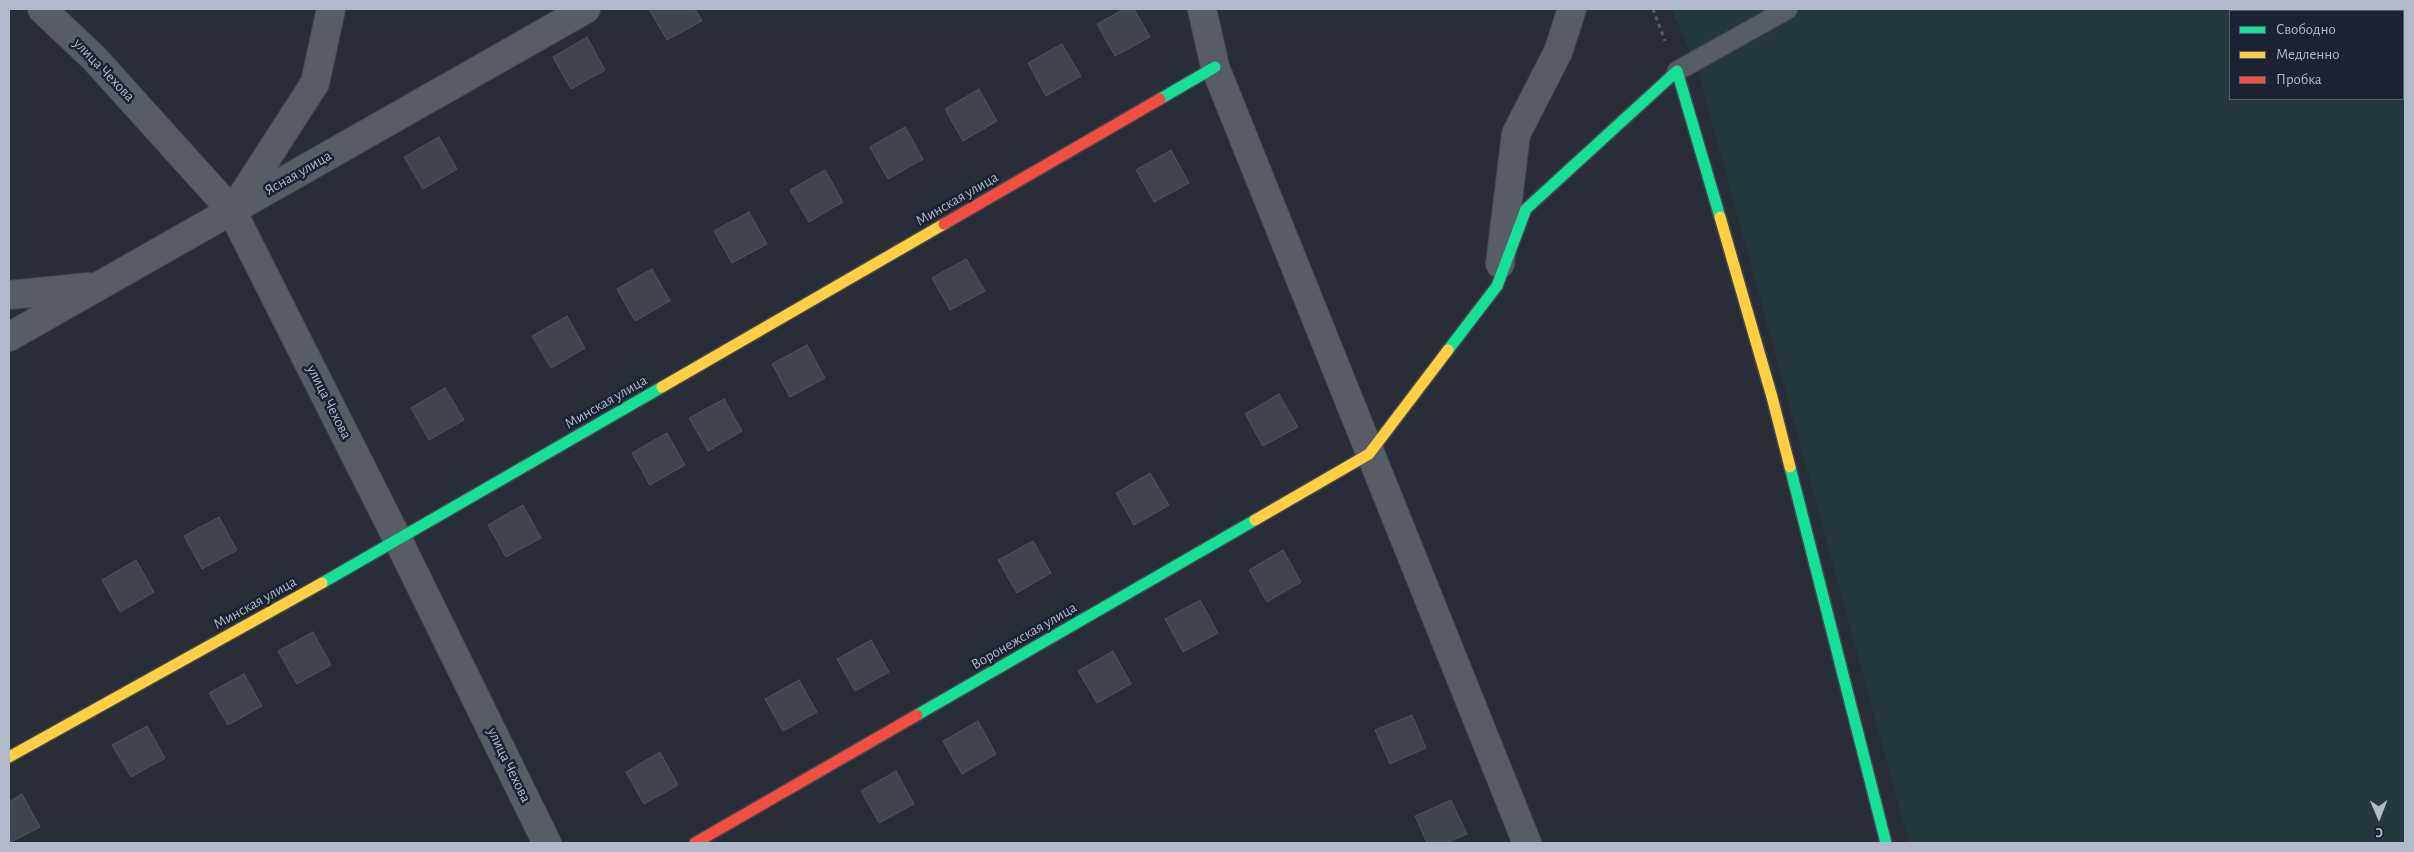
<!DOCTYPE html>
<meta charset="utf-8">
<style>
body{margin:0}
#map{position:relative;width:2414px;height:852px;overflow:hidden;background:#282d37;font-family:"Alegreya Sans",sans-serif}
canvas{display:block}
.frame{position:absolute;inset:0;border:10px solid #b2b9c9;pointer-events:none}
.legend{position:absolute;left:2229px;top:10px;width:175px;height:90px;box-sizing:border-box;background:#1b2332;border:1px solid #575f6e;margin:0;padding:6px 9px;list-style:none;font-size:15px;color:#b2b9c9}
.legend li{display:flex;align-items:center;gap:10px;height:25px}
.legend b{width:25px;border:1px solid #575f6e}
.north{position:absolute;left:2354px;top:792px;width:50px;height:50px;-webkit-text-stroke:4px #1b2332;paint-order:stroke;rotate:179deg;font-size:14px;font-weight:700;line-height:20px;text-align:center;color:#b2b9c9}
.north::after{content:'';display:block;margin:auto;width:18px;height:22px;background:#b2b9c9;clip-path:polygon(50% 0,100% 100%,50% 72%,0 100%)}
</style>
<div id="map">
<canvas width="2414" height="852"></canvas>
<div class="frame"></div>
<ul class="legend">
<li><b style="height:6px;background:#16e098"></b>Свободно</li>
<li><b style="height:6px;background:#ffcf43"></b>Медленно</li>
<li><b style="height:6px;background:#f24e42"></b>Пробка</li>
</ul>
<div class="north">С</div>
</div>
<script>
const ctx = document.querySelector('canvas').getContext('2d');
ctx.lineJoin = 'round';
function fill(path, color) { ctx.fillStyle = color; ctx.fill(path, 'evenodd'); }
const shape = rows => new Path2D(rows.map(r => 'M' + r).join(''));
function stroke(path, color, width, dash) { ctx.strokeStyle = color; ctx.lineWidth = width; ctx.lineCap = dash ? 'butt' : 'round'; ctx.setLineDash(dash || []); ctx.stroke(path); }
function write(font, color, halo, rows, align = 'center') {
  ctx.font = font + ' "Alegreya Sans",sans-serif'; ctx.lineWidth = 5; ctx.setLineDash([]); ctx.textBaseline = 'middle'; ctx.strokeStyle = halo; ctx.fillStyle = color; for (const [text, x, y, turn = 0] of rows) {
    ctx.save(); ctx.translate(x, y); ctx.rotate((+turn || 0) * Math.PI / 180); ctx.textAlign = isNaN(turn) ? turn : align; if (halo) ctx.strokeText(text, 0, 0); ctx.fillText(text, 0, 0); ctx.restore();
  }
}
fill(shape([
 [1671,9,2405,9,2405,843,1909,843,1696,64],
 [2230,11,2403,11,2403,99,2230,99]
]), '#25383d');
const building = shape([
 [649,9,695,9,702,21,667,40,649,9],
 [1124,9,1134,9,1150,37,1115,56,1097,24,1124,9],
 [587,37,605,70,571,89,553,57,587,37],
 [1062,44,1081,76,1046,96,1028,63,1062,44],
 [979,89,997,121,963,141,945,109,979,89],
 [905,127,923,159,888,179,870,147,905,127],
 [439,137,457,169,423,189,404,157,439,137],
 [1171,150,1189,183,1154,202,1136,170,1171,150],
 [825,170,843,202,809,222,790,190,825,170],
 [749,212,767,244,732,263,714,231,749,212],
 [966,259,985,291,950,310,932,278,966,259],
 [652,269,670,301,635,321,617,289,652,269],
 [567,316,585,348,551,368,532,336,567,316],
 [807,345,825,378,790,397,772,364,807,345],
 [445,388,464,420,429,440,411,408,445,388],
 [1279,394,1298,427,1263,446,1245,414,1279,394],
 [724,399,742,431,708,451,689,418,724,399],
 [667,433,685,465,650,485,632,453,667,433],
 [1150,473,1169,505,1134,525,1116,493,1150,473],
 [523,505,541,538,506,557,488,525,523,505],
 [219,517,237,550,202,569,184,536,219,517],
 [1033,541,1051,573,1017,593,998,560,1033,541],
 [1283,550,1301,582,1267,602,1249,570,1283,550],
 [136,560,154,592,120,612,102,580,136,560],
 [1200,600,1218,633,1183,652,1165,619,1200,600],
 [313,632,331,665,297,684,278,651,313,632],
 [871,640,889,672,855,691,837,659,871,640],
 [1113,651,1131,684,1097,703,1078,671,1113,651],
 [244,674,262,706,228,725,209,693,244,674],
 [799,680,817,712,783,731,765,699,799,680],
 [1412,715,1426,748,1390,764,1375,730,1412,715],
 [978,721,996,754,962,774,943,741,978,721],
 [147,726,165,758,131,777,112,745,147,726],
 [660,752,678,785,644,804,626,772,660,752],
 [896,771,914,804,879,823,861,791,896,771],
 [22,794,40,827,9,843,9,802,22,794],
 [1451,800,1467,834,1446,843,1427,843,1415,816,1451,800]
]);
fill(building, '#40444d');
stroke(building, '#50555f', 1);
const lane = shape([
 [1677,71,1788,9]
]);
const street = shape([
 [42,9,94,58,232,211,398,540,547,843],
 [1202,9,1215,67,1527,843],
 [235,207,315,83,331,9],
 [1500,264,1516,134,1558,52,1572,9],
 [9,295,89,287],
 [9,337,586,9]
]);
const fast = shape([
 [1160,99,1215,67],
 [1448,350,1497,286,1526,209,1677,71,1720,217],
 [1790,467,1886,843],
 [322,583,662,387],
 [917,715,1255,520]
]);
const slow = shape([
 [1720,217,1772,397,1790,467],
 [662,387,944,224],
 [1255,520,1369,454,1448,350],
 [9,757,322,583]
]);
const jam = shape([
 [944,224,1160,99],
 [695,843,917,715]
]);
stroke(lane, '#444850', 21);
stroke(street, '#444850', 30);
stroke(fast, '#444850', 14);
stroke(slow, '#444850', 14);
stroke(jam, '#444850', 14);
stroke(shape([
 [1653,9,1665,41]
]), '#565b62', 3, [4, 4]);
stroke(lane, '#585c65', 19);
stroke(street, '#585c65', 28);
stroke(fast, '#16e098', 11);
stroke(slow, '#ffcf43', 11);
stroke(jam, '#f24e42', 11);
write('15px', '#b2b9c9', '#1b2332', [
 ["улица Чехова",104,70,46],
 ["Ясная улица",298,173,-30],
 ["Минская улица",957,199,-30],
 ["улица Чехова",329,402,63],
 ["Минская улица",606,402,-30],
 ["Минская улица",255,603,-29],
 ["Воронежская улица",1024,636,-30],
 ["улица Чехова",509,765,64]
]);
</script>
